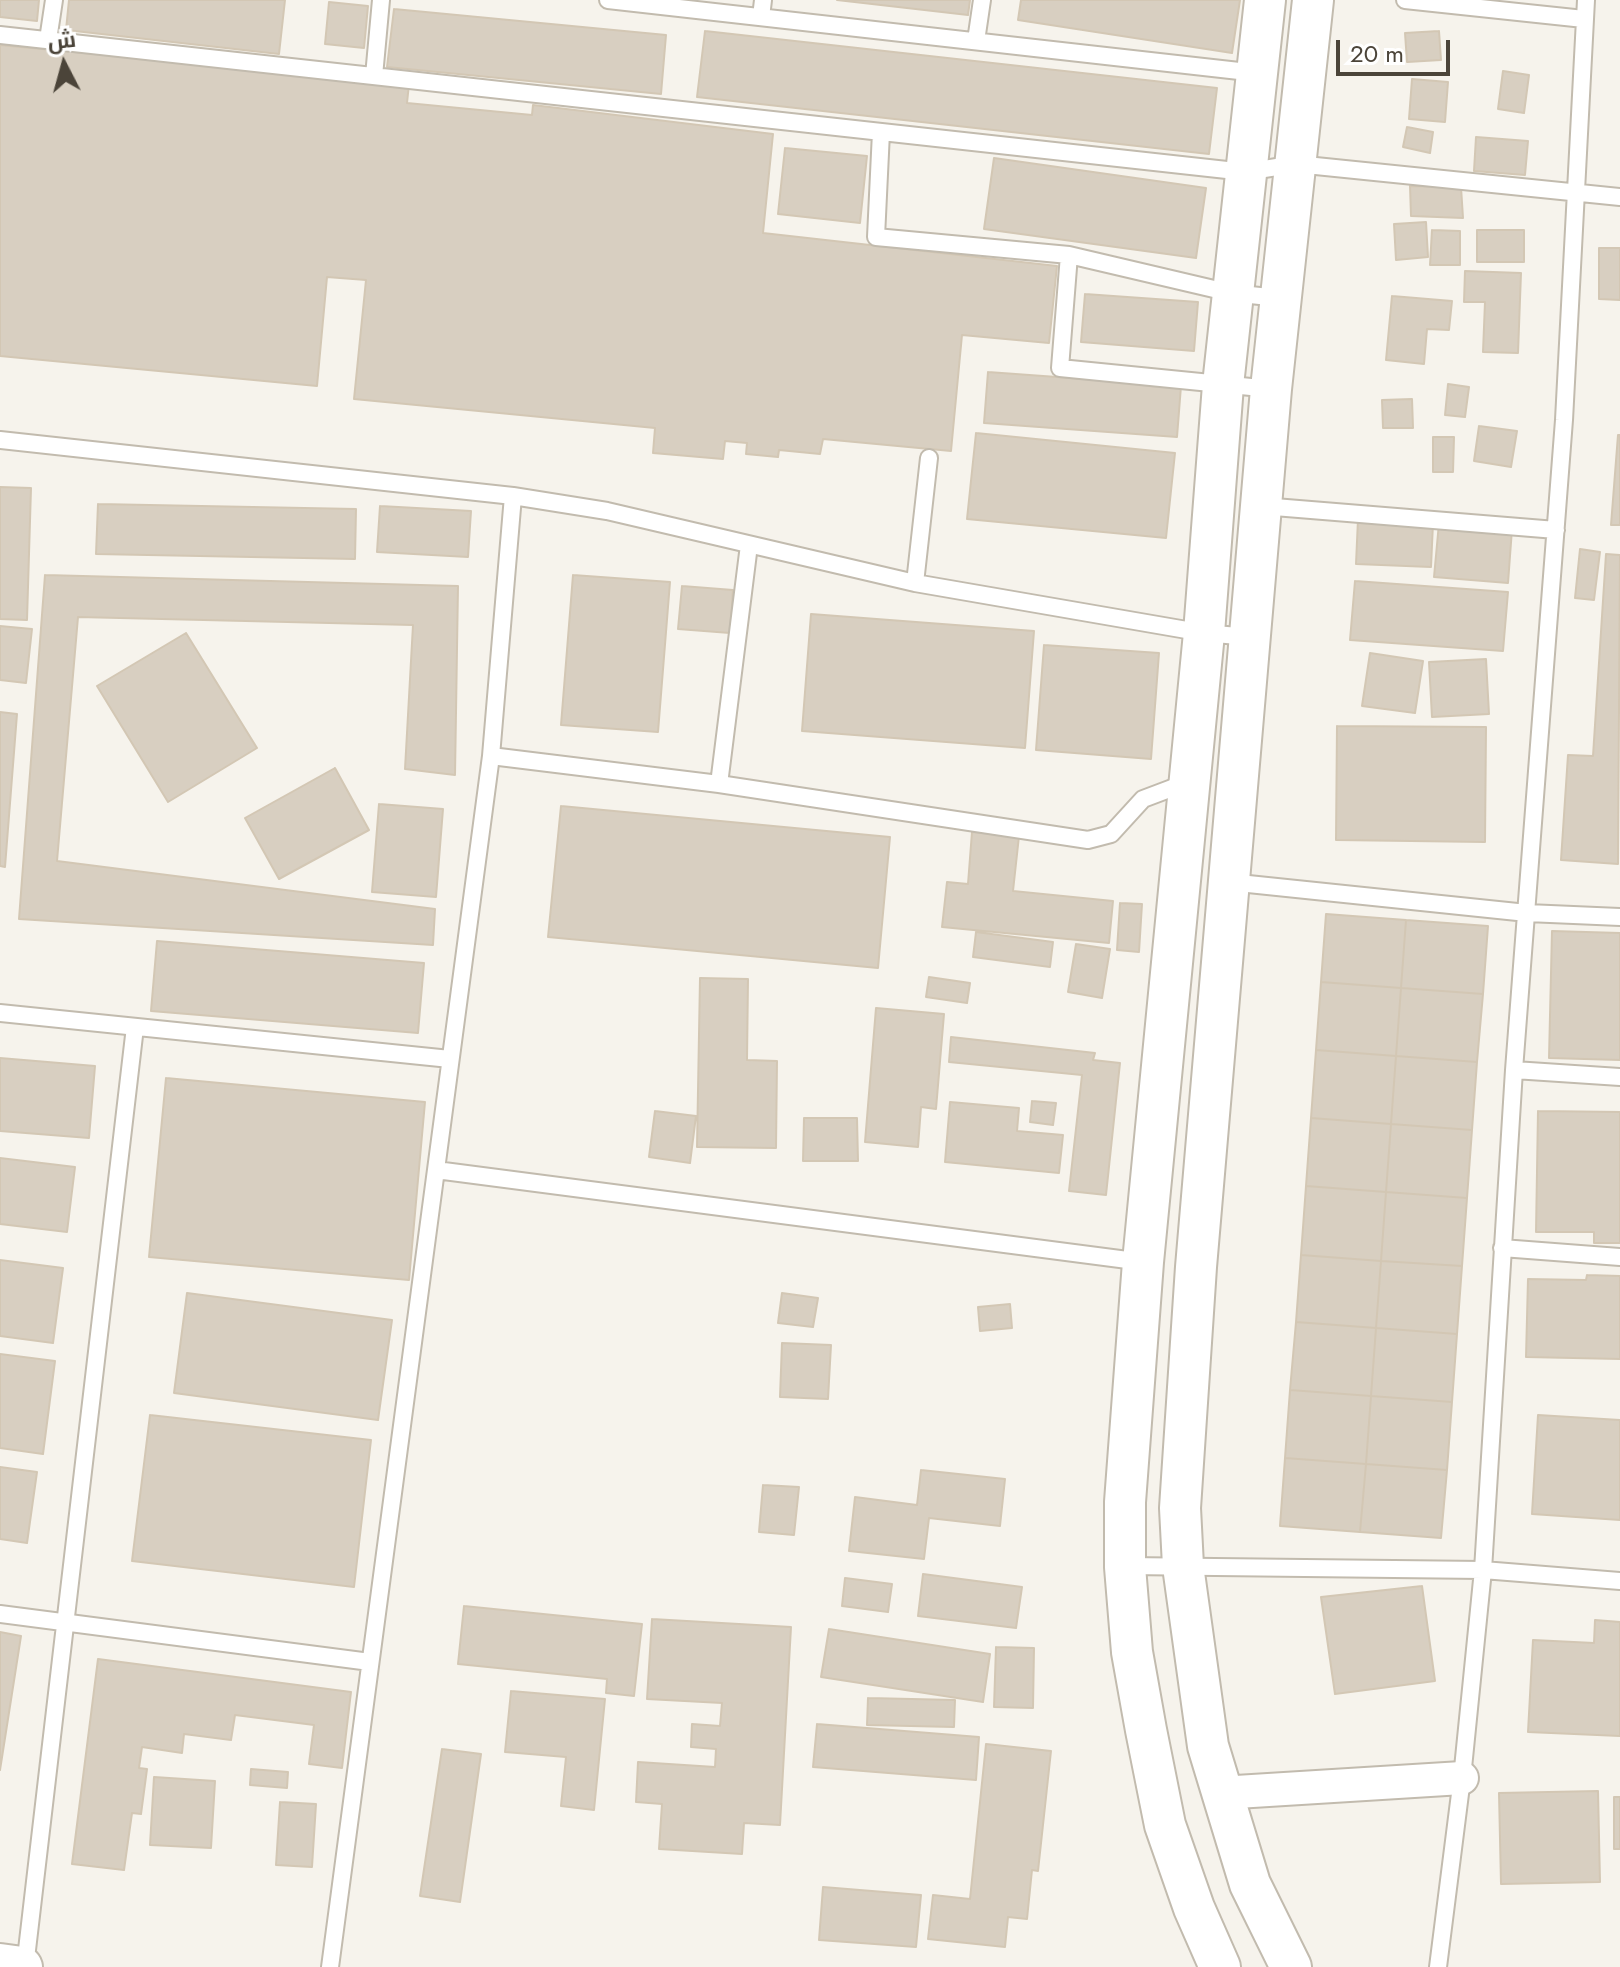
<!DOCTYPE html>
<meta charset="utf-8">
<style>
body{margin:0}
#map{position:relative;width:1620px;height:1967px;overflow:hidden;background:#f6f3ec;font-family:Jost,Cairo,sans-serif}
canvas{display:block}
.north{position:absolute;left:24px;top:24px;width:80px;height:80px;-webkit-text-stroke:6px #fff;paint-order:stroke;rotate:354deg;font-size:22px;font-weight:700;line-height:32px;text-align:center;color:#4b4439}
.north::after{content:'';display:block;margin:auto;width:28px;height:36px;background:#4b4439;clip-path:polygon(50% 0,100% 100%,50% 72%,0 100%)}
.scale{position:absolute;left:1336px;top:40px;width:114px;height:36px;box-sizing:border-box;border:4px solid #4b4439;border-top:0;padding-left:10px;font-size:24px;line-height:28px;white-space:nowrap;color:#4b4439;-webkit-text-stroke:6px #fff;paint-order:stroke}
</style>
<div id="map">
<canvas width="1620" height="1967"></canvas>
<div class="north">ش</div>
<div class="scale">20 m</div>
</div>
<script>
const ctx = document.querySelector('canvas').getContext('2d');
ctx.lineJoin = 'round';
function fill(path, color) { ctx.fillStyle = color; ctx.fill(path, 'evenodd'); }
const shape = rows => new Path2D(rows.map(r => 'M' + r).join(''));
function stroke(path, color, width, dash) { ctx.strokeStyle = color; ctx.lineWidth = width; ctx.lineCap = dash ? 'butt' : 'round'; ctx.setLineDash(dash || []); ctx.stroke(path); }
const building = shape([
 [0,0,39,0,37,21,0,17,0,0],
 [69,0,285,0,279,54,66,30,69,0],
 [837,0,970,0,968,15,837,0],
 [1021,0,1240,0,1232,53,1018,20,1021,0],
 [329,2,368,6,364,48,325,44,329,2],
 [394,9,666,35,661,94,387,67,394,9],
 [705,31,1217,88,1209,154,697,97,705,31],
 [1439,31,1441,60,1407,62,1405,33,1439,31],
 [0,45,409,84,407,103,532,115,533,105,773,134,763,233,1057,266,1049,343,962,335,951,451,823,439,820,454,779,450,778,457,746,454,747,443,725,441,723,459,653,453,655,428,354,399,366,280,327,277,317,386,0,356,0,45],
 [1503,71,1529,75,1524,113,1498,109,1503,71],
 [1412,79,1448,82,1445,122,1409,119,1412,79],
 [1407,127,1433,132,1430,153,1403,147,1407,127],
 [1476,137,1528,141,1525,175,1474,171,1476,137],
 [785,148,867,156,860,223,778,214,785,148],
 [994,158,1206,188,1196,258,984,229,994,158],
 [1410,186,1461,187,1463,218,1411,216,1410,186],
 [1426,222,1428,257,1396,260,1394,224,1426,222],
 [1432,230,1460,231,1460,265,1430,265,1432,230],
 [1477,230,1524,230,1524,262,1477,262,1477,230],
 [1599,248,1620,248,1620,300,1599,299,1599,248],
 [1465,271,1521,273,1518,353,1483,352,1485,302,1464,302,1465,271],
 [1085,294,1198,302,1194,351,1081,342,1085,294],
 [1392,296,1452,301,1449,330,1427,329,1424,364,1386,360,1392,296],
 [988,372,1181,386,1177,437,984,423,988,372],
 [1448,384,1469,387,1465,417,1445,415,1448,384],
 [1412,399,1413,428,1383,428,1382,400,1412,399],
 [1479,426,1517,431,1511,467,1474,461,1479,426],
 [976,433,1175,453,1166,538,967,519,976,433],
 [1618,435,1620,435,1620,525,1611,525,1618,435],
 [1433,437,1454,437,1453,472,1433,472,1433,437],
 [0,487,31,488,27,620,0,619,0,487],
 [98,504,356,509,355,559,96,554,98,504],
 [380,506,471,511,468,557,377,552,380,506],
 [1358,519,1433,523,1431,567,1356,564,1358,519],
 [1439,523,1512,529,1508,583,1434,577,1439,523],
 [1580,549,1600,552,1594,600,1575,598,1580,549],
 [1606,554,1620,555,1618,864,1561,860,1568,755,1593,756,1606,554],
 [45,575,458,586,455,775,405,769,413,625,78,617,57,861,435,909,433,945,19,919,45,575],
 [573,575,670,582,658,732,561,725,573,575],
 [1355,581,1508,592,1503,651,1350,640,1355,581],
 [682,586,733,590,730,633,678,629,682,586],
 [811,614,1034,631,1025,748,802,731,811,614],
 [0,626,32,629,26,683,0,680,0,626],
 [186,633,257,748,168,802,97,686,186,633],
 [1044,645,1159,653,1151,759,1036,750,1044,645],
 [1370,653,1423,661,1415,713,1362,706,1370,653],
 [1486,659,1489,714,1432,717,1429,662,1486,659],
 [0,712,17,714,5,867,0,866,0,712],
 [1337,726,1486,727,1485,842,1336,840,1337,726],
 [335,768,369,830,279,879,245,818,335,768],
 [379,804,443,809,436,897,372,892,379,804],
 [561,806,890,837,878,968,548,937,561,806],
 [972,832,1019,836,1013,891,1113,901,1109,943,942,927,947,882,968,884,972,832],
 [1120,903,1142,904,1139,952,1117,950,1120,903],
 [1326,914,1406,920,1401,988,1321,982,1326,914],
 [1406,920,1488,926,1483,994,1401,988,1406,920],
 [1552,931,1620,933,1620,1060,1549,1058,1552,931],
 [976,932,1053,942,1050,967,973,957,976,932],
 [157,941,424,963,418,1033,151,1011,157,941],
 [1076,944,1110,949,1102,998,1068,992,1076,944],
 [929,977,970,983,967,1003,926,997,929,977],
 [700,978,748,979,747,1060,777,1061,776,1148,697,1147,700,978],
 [1321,982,1401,988,1396,1056,1316,1050,1321,982],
 [1401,988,1483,994,1477,1062,1396,1056,1401,988],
 [876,1008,944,1014,936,1109,921,1107,918,1147,865,1142,876,1008],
 [951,1037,1095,1053,1093,1060,1120,1063,1106,1195,1069,1191,1082,1075,949,1062,951,1037],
 [1316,1050,1396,1056,1391,1124,1311,1118,1316,1050],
 [1396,1056,1477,1062,1472,1130,1391,1124,1396,1056],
 [0,1058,95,1066,89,1138,0,1131,0,1058],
 [166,1078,425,1102,409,1280,149,1257,166,1078],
 [1032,1101,1056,1103,1053,1125,1030,1122,1032,1101],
 [950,1102,1019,1108,1017,1131,1063,1135,1059,1173,945,1162,950,1102],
 [655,1111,696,1116,690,1163,649,1157,655,1111],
 [1538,1111,1620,1112,1620,1243,1594,1243,1594,1232,1536,1232,1538,1111],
 [804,1118,857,1118,858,1161,803,1161,804,1118],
 [1311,1118,1391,1124,1386,1192,1306,1186,1311,1118],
 [1391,1124,1472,1130,1467,1198,1386,1192,1391,1124],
 [0,1158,75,1167,67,1232,0,1224,0,1158],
 [1306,1186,1386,1192,1381,1261,1301,1255,1306,1186],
 [1386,1192,1467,1198,1462,1266,1381,1261,1386,1192],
 [1301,1255,1381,1261,1376,1328,1296,1322,1301,1255],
 [0,1260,63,1268,53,1343,0,1336,0,1260],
 [1381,1261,1462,1266,1457,1334,1376,1328,1381,1261],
 [1587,1275,1620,1276,1620,1359,1526,1357,1528,1279,1586,1280,1587,1275],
 [187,1293,392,1320,378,1420,174,1393,187,1293],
 [782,1293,818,1298,813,1327,778,1323,782,1293],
 [1010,1304,1012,1328,980,1331,978,1307,1010,1304],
 [1296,1322,1376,1328,1371,1396,1290,1390,1296,1322],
 [1376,1328,1457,1334,1452,1402,1371,1396,1376,1328],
 [782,1343,831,1345,828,1399,780,1397,782,1343],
 [0,1354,55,1361,43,1454,0,1448,0,1354],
 [1290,1390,1371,1396,1366,1464,1285,1458,1290,1390],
 [1371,1396,1452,1402,1447,1470,1366,1464,1371,1396],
 [150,1415,371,1440,354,1587,132,1561,150,1415],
 [1538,1415,1620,1420,1620,1520,1532,1514,1538,1415],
 [1285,1458,1366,1464,1360,1532,1280,1526,1285,1458],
 [1366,1464,1447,1470,1441,1538,1360,1532,1366,1464],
 [0,1467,37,1472,27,1543,0,1539,0,1467],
 [921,1470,1005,1479,1000,1526,929,1518,924,1559,849,1551,855,1497,917,1505,921,1470],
 [763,1485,799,1487,794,1535,759,1532,763,1485],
 [923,1574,1022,1587,1016,1628,918,1616,923,1574],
 [845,1578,892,1584,888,1612,842,1606,845,1578],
 [1422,1586,1435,1681,1335,1694,1321,1597,1422,1586],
 [464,1606,642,1624,634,1696,606,1693,607,1679,458,1664,464,1606],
 [652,1619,791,1627,780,1825,744,1823,742,1854,659,1849,662,1804,636,1802,638,1762,715,1767,716,1749,691,1747,692,1724,720,1726,722,1703,647,1699,652,1619],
 [1595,1620,1620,1622,1620,1736,1528,1732,1533,1640,1594,1643,1595,1620],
 [829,1629,990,1654,983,1702,821,1677,829,1629],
 [0,1632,21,1636,0,1770,0,1632],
 [996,1647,1034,1648,1033,1708,994,1707,996,1647],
 [98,1659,351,1692,342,1768,309,1764,314,1725,235,1715,231,1740,184,1734,182,1753,142,1747,139,1768,147,1769,141,1814,132,1813,124,1870,72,1864,98,1659],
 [511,1691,605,1699,594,1810,561,1806,566,1757,505,1752,511,1691],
 [868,1698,955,1700,954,1727,867,1725,868,1698],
 [817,1724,979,1737,976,1780,813,1767,817,1724],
 [986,1744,1051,1751,1038,1871,1032,1870,1027,1919,1008,1917,1005,1947,928,1939,933,1895,970,1899,986,1744],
 [442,1749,481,1754,460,1902,420,1896,442,1749],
 [251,1769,288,1772,287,1788,250,1785,251,1769],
 [154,1777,215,1781,211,1848,150,1845,154,1777],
 [1598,1791,1600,1882,1501,1884,1499,1793,1598,1791],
 [1614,1797,1620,1797,1620,1849,1614,1849,1614,1797],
 [280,1802,316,1804,312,1867,276,1865,280,1802],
 [823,1887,921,1895,916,1947,819,1940,823,1887]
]);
fill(building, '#d8cfc1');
stroke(building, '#d3c7b4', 2);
const service = shape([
 [608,0,1257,73],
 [1405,0,1584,19],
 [761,17,763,0],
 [0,35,1245,172,1296,164,1620,197],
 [48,40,54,0],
 [976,41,982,0],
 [374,76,381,0],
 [881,132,876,237,1069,255,1231,293,1279,298],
 [1069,255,1060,368,1271,389],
 [0,440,513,496,607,511,915,583,1204,633,1249,637],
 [1262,506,1556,530],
 [915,583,929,458],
 [491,756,719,784,1088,840,1111,834,1143,799,1188,782],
 [719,784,749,545],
 [1229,882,1527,913,1620,917],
 [0,1013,450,1059],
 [1514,1070,1620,1077],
 [436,1170,1143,1262],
 [1502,1248,1620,1257],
 [1126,1566,1483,1570,1620,1581],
 [0,1614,370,1662],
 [25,1967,135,1027],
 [330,1967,491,756,513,496],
 [1438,1967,1462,1778,1483,1570,1514,1070,1564,420,1586,0]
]);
const minor = shape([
 [1220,1793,1462,1778]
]);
const tertiary = shape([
 [0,1964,22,1967],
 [1220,1967,1194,1908,1165,1825,1146,1730,1132,1652,1125,1567,1125,1502,1143,1262,1204,633,1223,385,1265,0],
 [1291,1967,1250,1884,1208,1746,1183,1566,1180,1508,1196,1267,1271,389,1313,0]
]);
stroke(service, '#c2bbae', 20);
stroke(minor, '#c2bbae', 36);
stroke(tertiary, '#c2bbae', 44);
stroke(service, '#fff', 16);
stroke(minor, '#fff', 32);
stroke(tertiary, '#fff', 40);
</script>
